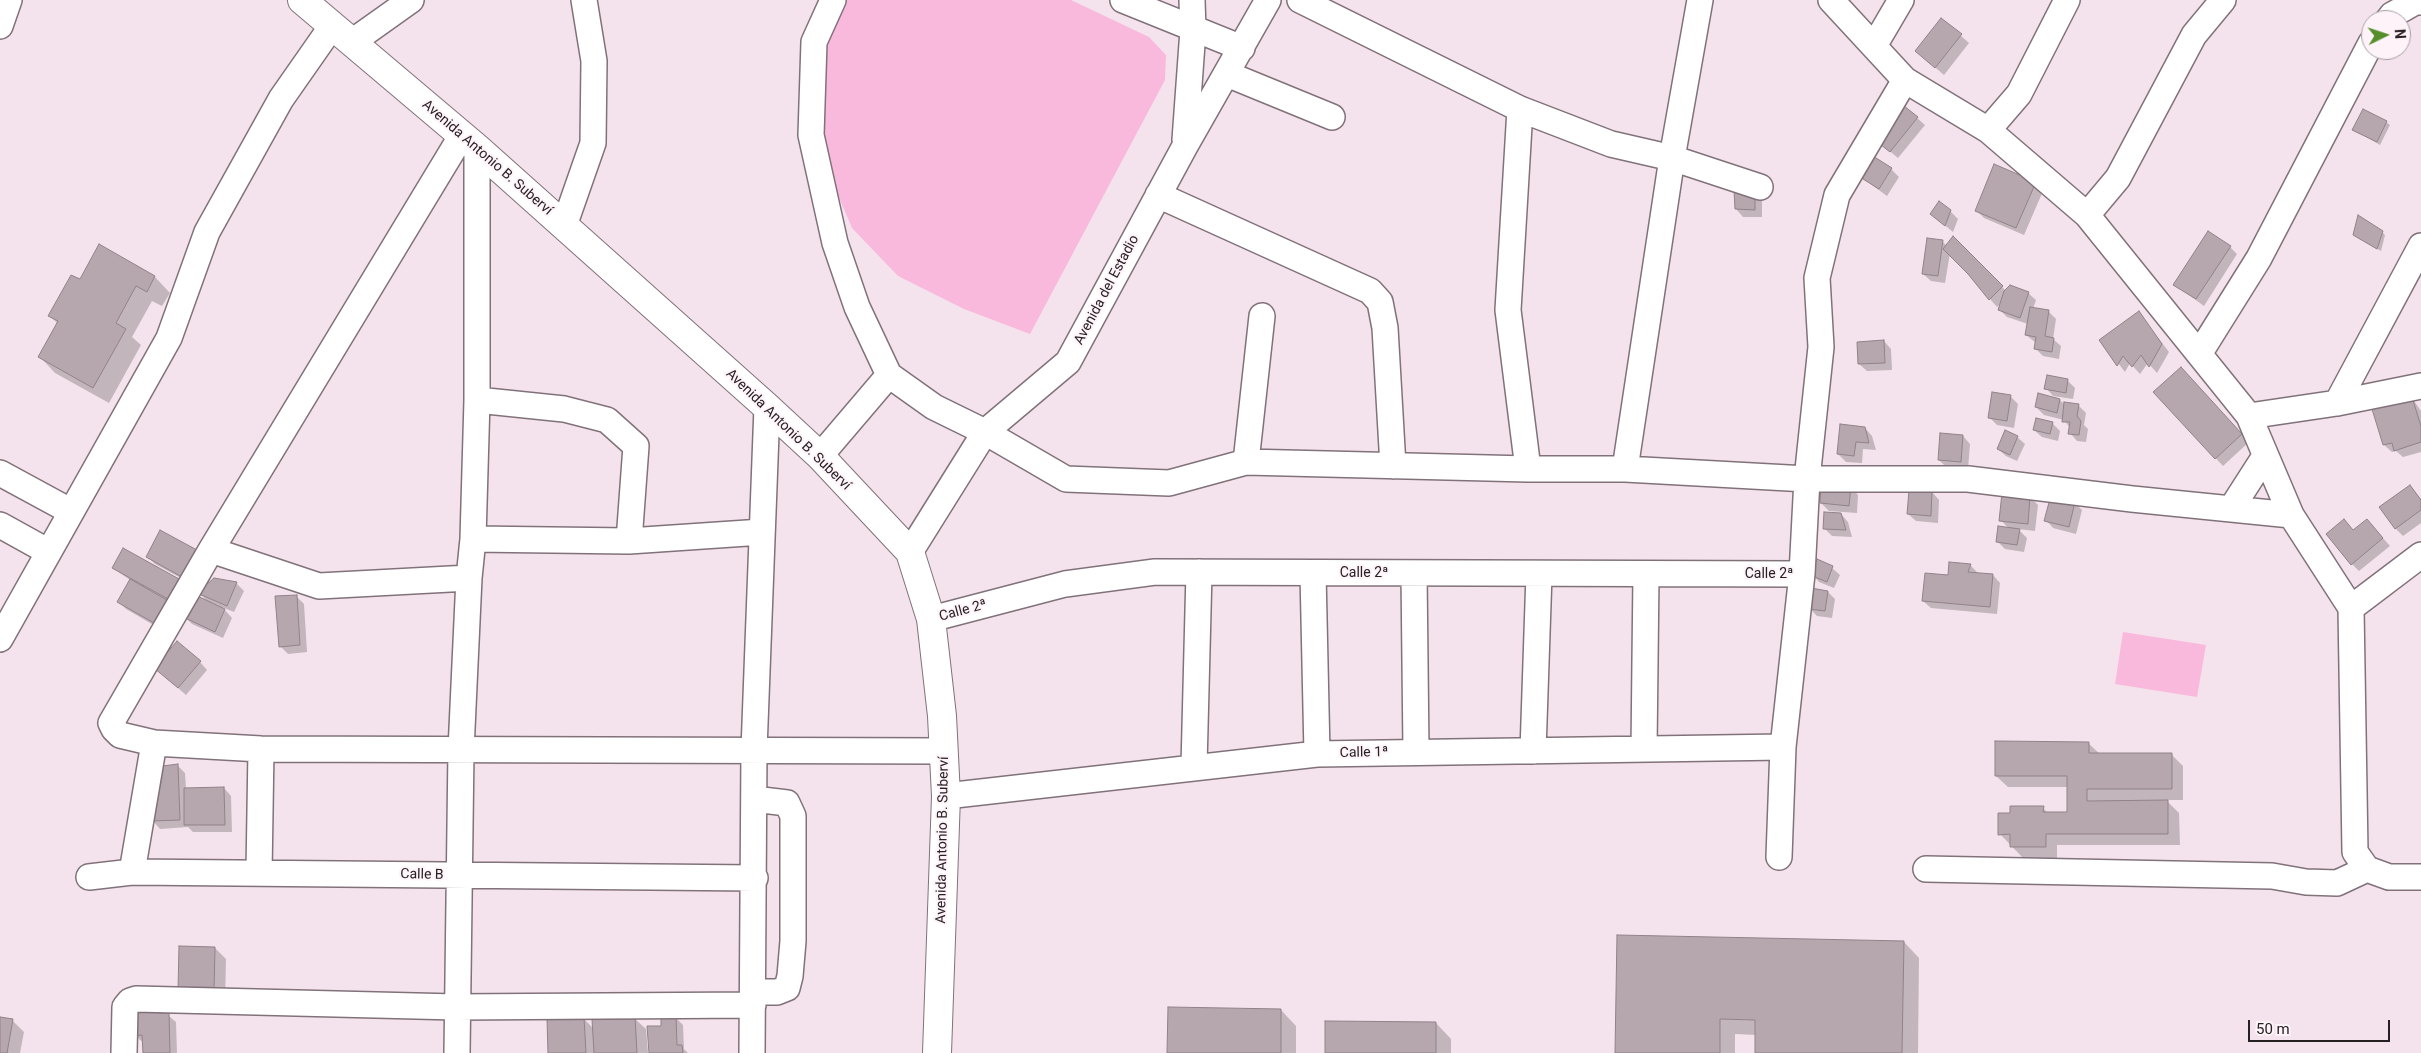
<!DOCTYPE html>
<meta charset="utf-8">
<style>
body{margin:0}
#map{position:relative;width:2421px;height:1053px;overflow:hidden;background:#f4e3ec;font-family:Roboto,sans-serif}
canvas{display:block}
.north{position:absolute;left:2361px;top:10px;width:50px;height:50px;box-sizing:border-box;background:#fdf3f8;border:1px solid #a79fa3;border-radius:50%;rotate:86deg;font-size:14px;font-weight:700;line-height:20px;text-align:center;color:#262023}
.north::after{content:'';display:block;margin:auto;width:18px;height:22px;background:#558e2b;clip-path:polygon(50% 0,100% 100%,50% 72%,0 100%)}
.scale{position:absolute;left:2248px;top:1020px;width:142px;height:22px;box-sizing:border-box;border:2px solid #262023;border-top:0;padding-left:6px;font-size:15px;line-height:18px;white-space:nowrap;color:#262023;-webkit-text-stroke:4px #fdf3f8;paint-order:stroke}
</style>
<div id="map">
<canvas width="2421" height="1053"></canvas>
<div class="north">N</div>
<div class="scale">50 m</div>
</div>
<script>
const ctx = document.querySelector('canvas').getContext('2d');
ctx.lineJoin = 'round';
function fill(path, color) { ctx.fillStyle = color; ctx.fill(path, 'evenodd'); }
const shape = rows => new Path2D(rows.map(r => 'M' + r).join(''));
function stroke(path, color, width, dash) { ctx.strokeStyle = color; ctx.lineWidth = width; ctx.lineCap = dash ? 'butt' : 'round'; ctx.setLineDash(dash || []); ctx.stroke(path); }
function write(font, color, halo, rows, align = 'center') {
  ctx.font = font + ' Roboto,sans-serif'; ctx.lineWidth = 4; ctx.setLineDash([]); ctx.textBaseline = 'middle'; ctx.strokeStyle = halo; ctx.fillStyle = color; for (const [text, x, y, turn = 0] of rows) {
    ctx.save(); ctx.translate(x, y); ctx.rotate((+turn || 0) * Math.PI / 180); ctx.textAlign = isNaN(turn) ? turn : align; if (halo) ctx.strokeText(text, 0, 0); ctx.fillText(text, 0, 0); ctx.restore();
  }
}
fill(shape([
 [843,0,1071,0,1149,37,1166,55,1165,80,1030,334,964,309,898,276,852,228,834,186,822,141,822,46],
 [2123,632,2206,645,2197,697,2115,684]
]), '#f9b9dd');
fill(shape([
 [1942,19,1969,43,1944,75,1916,51],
 [1917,118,1925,125,1898,158,1886,148],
 [2386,122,2390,125,2380,145,2354,130],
 [1891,169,1899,177,1887,196,1857,174],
 [2035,183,2043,191,2024,235,1984,218,1976,210],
 [1736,191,1762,199,1762,217,1743,217,1736,209],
 [1950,211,1958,219,1953,232,1931,214],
 [2382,232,2385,235,2381,251,2358,238],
 [1953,238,2006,291,2028,293,2036,300,2033,309,2048,311,2056,319,2053,339,2061,346,2059,359,2043,356,2035,348,2036,343,2026,335,2028,324,2007,317,2000,310,2002,302,1997,307,1950,253,1945,283,1931,281,1923,274,1942,241,1947,246],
 [100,246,155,277,170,293,162,306,152,301,132,337,141,345,109,403,55,373,40,357,58,324,50,316,80,281],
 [2230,247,2237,254,2204,306,2175,285],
 [2139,313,2169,352,2157,373,2148,363,2140,374,2130,363,2125,372,2100,340],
 [1884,341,1891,349,1892,370,1867,371,1859,364],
 [2189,376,2249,442,2223,466,2155,393],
 [2067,380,2075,388,2073,399,2053,396,2046,388],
 [2010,396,2018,404,2014,428,1997,425,1989,417],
 [2412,398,2421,411,2421,452,2403,457,2396,451,2392,452,2384,445],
 [2060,400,2065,405,2078,405,2086,413,2084,425,2088,429,2086,442,2077,441,2070,433,2070,428,2064,420,2044,415,2036,407],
 [2052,423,2060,431,2058,441,2042,437,2034,430],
 [1865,428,1872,436,1876,450,1863,449,1862,463,1846,462,1838,454],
 [1963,436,1970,444,1968,469,1947,468,1939,460],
 [2017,437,2025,444,2017,461,2006,456,1998,449],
 [1851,487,1858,495,1857,513,1829,511,1821,503],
 [2410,487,2421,499,2421,523,2403,536,2396,529],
 [1932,492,1939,500,1938,523,1916,521,1908,514],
 [2030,497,2038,505,2035,531,2018,529,2027,538,2024,552,2005,549,1997,541,2009,529,2001,520],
 [2075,503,2082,510,2076,534,2053,528,2046,520],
 [1841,514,1848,522,1852,537,1832,536,1824,528],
 [2374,528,2390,546,2359,571,2352,564,2354,531],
 [161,532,190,583,155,564,148,557],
 [1951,564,1971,566,1979,574,1993,575,2000,583,1997,614,1931,608,1923,601,1950,577],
 [113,568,178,580,186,588,176,606,166,601,174,608,162,630,126,609,118,601,130,580],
 [1832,568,1840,575,1834,588,1819,582,1812,574],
 [236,583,244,591,234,612,222,607,232,618,223,638,192,624,184,616,207,601,199,593],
 [1828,592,1835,599,1832,618,1817,616,1809,608],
 [296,596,304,604,307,652,288,654,280,646],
 [200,662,207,670,186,695,163,675],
 [2088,743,2100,754,2171,754,2183,766,2183,800,2166,800,2179,813,2180,845,2057,845,2057,858,2023,858,2000,834,2011,814,2043,808,2049,814,2068,814,2068,787,2008,787,1996,776],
 [177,765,185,773,186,789,224,788,231,796,232,832,193,832,188,827,160,829,153,821],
 [1904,942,1919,958,1918,1053,1756,1053,1756,1035,1735,1034,1735,1053,1616,1053],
 [181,947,215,948,226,959,225,1003],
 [158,1007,176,1022,177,1053,144,1053,144,1043,134,1035],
 [1281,1010,1296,1026,1296,1053,1169,1053],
 [675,1017,683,1025,684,1049,688,1053,650,1053,662,1027],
 [0,1018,12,1020,24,1032,20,1053,0,1053],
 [634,1018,646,1029,648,1053,550,1053,584,1019,593,1028],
 [1436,1023,1451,1039,1451,1053,1326,1053]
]), '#0003');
const building = shape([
 [1941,18,1962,34,1935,68,1915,51,1941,18],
 [1904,106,1918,117,1890,152,1876,141,1904,106],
 [2363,109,2387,121,2377,142,2352,130,2363,109],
 [1868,153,1892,168,1879,189,1855,174,1868,153],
 [1994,164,2036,182,2016,228,1975,211,1994,164],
 [1734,190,1755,190,1755,210,1735,209,1734,190],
 [1939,201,1951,210,1945,226,1930,214,1939,201],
 [2358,215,2383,231,2377,249,2353,235,2358,215],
 [2208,231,2231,246,2196,299,2173,285,2208,231],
 [1953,236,2003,286,1989,300,1968,274,1943,249,1953,236],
 [1927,238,1943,240,1938,276,1922,274,1927,238],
 [99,244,155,276,147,292,136,286,116,323,126,329,93,388,38,357,58,321,48,316,71,275,80,279,99,244],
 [2010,285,2029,292,2020,318,1998,310,2004,291,2010,285],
 [2030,307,2049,310,2045,336,2054,338,2052,352,2034,349,2036,337,2025,335,2030,307],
 [2139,311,2162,344,2149,367,2141,355,2132,367,2123,356,2117,366,2099,340,2139,311],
 [1884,340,1885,363,1858,364,1857,342,1884,340],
 [2181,367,2242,434,2215,459,2153,392,2181,367],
 [2047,375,2068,379,2066,393,2044,389,2047,375],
 [1992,392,2011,395,2007,421,1988,418,1992,392],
 [2038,393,2060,399,2057,413,2035,407,2038,393],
 [2412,397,2421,426,2421,442,2394,451,2392,443,2383,445,2372,409,2412,397],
 [2064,402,2079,404,2077,416,2081,421,2079,435,2068,434,2070,422,2062,422,2064,402],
 [2036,418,2053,422,2050,434,2033,430,2036,418],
 [1840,424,1865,427,1869,443,1856,442,1854,456,1837,454,1840,424],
 [2005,430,2018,436,2010,455,1997,449,2005,430],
 [1940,433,1963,435,1961,462,1938,460,1940,433],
 [1821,484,1851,486,1849,506,1820,503,1821,484],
 [2410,485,2421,500,2421,510,2395,529,2379,507,2410,485],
 [1909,490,1932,491,1931,516,1907,514,1909,490],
 [2002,493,2030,496,2028,524,1999,521,2002,493],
 [2051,495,2075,502,2069,527,2044,521,2051,495],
 [1824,512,1841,513,1846,530,1823,529,1824,512],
 [2344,519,2353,530,2367,519,2383,538,2351,565,2326,534,2344,519],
 [1998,526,2020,529,2017,545,1996,542,1998,526],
 [160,530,197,550,182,577,146,557,160,530],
 [123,548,179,579,168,599,112,568,123,548],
 [1817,559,1833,566,1827,582,1810,575,1817,559],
 [1949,562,1971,564,1968,572,1993,574,1990,607,1922,601,1925,573,1948,575,1949,562],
 [214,578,237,582,227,606,197,593,214,578],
 [130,579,167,600,154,623,117,602,130,579],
 [1811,588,1828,591,1825,611,1808,609,1811,588],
 [193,594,225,609,215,632,183,617,193,594],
 [297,595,300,645,279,647,275,596,297,595],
 [177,641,201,661,178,688,154,668,177,641],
 [1995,741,2089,742,2089,753,2172,753,2172,789,2087,789,2087,801,2168,800,2168,834,2046,834,2046,847,2010,847,2010,834,1998,835,1998,813,2010,813,2010,806,2044,806,2043,812,2067,812,2067,776,1995,776,1995,741],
 [178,764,180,820,151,821,155,767,178,764],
 [224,787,225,825,184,825,184,788,224,787],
 [1617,935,1904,941,1902,1053,1755,1053,1755,1020,1720,1019,1720,1053,1615,1053,1617,935],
 [179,946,215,947,214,992,178,991,179,946],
 [158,1006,159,1013,169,1013,170,1053,143,1053,142,1035,133,1036,132,1007,158,1006],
 [1168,1007,1281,1009,1281,1053,1167,1053,1168,1007],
 [635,1016,637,1053,594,1053,592,1019,635,1016],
 [676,1016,677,1045,682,1045,683,1053,649,1053,647,1026,661,1026,661,1017,676,1016],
 [0,1017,13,1019,7,1053,0,1053,0,1017],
 [584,1017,586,1053,548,1053,547,1019,584,1017],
 [1325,1021,1436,1022,1436,1053,1325,1053,1325,1021]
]);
fill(building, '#b6a6ae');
stroke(building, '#918189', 1);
const minor = shape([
 [833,0,814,42,811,135,835,243,857,307,889,375,934,407,985,432,1066,479,1169,483,1246,462,1528,469,1625,469,1807,479,1968,479,2132,499,2291,515],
 [1123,0,1242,48],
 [1300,0,1520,109,1611,144,1672,158,1760,187],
 [1831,0,1905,80,1988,130,2087,215,2249,416,2291,515,2351,608,2355,852,2367,869,2389,877,2421,877],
 [2388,20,2392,15,2415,2,2421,2],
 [0,26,9,0],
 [352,42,411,0],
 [1874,46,1901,0],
 [1227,74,1332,117],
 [1520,109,1508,310,1528,469],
 [1988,130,2019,94,2067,0],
 [462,135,211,550,111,723,114,729,120,735,154,743,261,749,944,751],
 [1185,140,1193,30,1192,0],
 [1158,195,1370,291,1380,302,1385,328,1393,466],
 [2087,215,2118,178,2194,35,2223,0],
 [564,226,593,143,594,61,584,0],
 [2199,354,2259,258,2371,43],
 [477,400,564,409,607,420,636,446,629,541],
 [2337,403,2421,246],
 [2249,416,2337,403,2421,386],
 [820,456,889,375],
 [1246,462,1262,316],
 [1625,469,1672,158,1700,0],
 [0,473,70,511],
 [2231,509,2265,456],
 [0,525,47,551],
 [473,539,629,541,762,532],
 [211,550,319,586,469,578],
 [910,552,985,432,1068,362,1185,146,1268,0],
 [1313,573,1317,754],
 [1414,573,1416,752],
 [2351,608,2421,555],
 [931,619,1065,584,1155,572,1802,574],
 [0,639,169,338,207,232,281,99,332,26],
 [1644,749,1646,574],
 [1533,751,1539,574],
 [1194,766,1199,572],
 [946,796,1317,754,1783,747],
 [1779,857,1783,747,1802,574,1807,479,1821,347,1817,278,1837,195,1905,80],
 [1926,869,2272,876,2306,882,2337,883,2367,869],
 [132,872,154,743],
 [259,873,261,749],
 [89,877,132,872,755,878],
 [754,992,777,992,787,988,790,976,793,941,793,816,787,803,754,799],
 [124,1053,125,1007,130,1001,136,999,456,1007,753,1005],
 [457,1053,461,750,469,578,473,539,477,400,477,148],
 [752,1053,754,750,767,407]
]);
const major = shape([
 [302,0,477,148,767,407,820,456,910,552,931,619,942,716,946,796,937,1053]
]);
stroke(minor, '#81727a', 28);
stroke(major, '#81727a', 30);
stroke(minor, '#fff', 25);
stroke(major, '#fff', 28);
write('14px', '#262023', '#fdf3f8', [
 ["Avenida Antonio B. Suberví",487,158,41],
 ["Avenida del Estadio",1107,290,-62],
 ["Avenida Antonio B. Suberví",788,430,44],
 ["Calle 2ª",1364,573],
 ["Calle 2ª",1769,574],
 ["Calle 2ª",963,611,-15],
 ["Calle 1ª",1364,753,-1],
 ["Avenida Antonio B. Suberví",943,840,-89],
 ["Calle B",422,875,1]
]);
</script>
